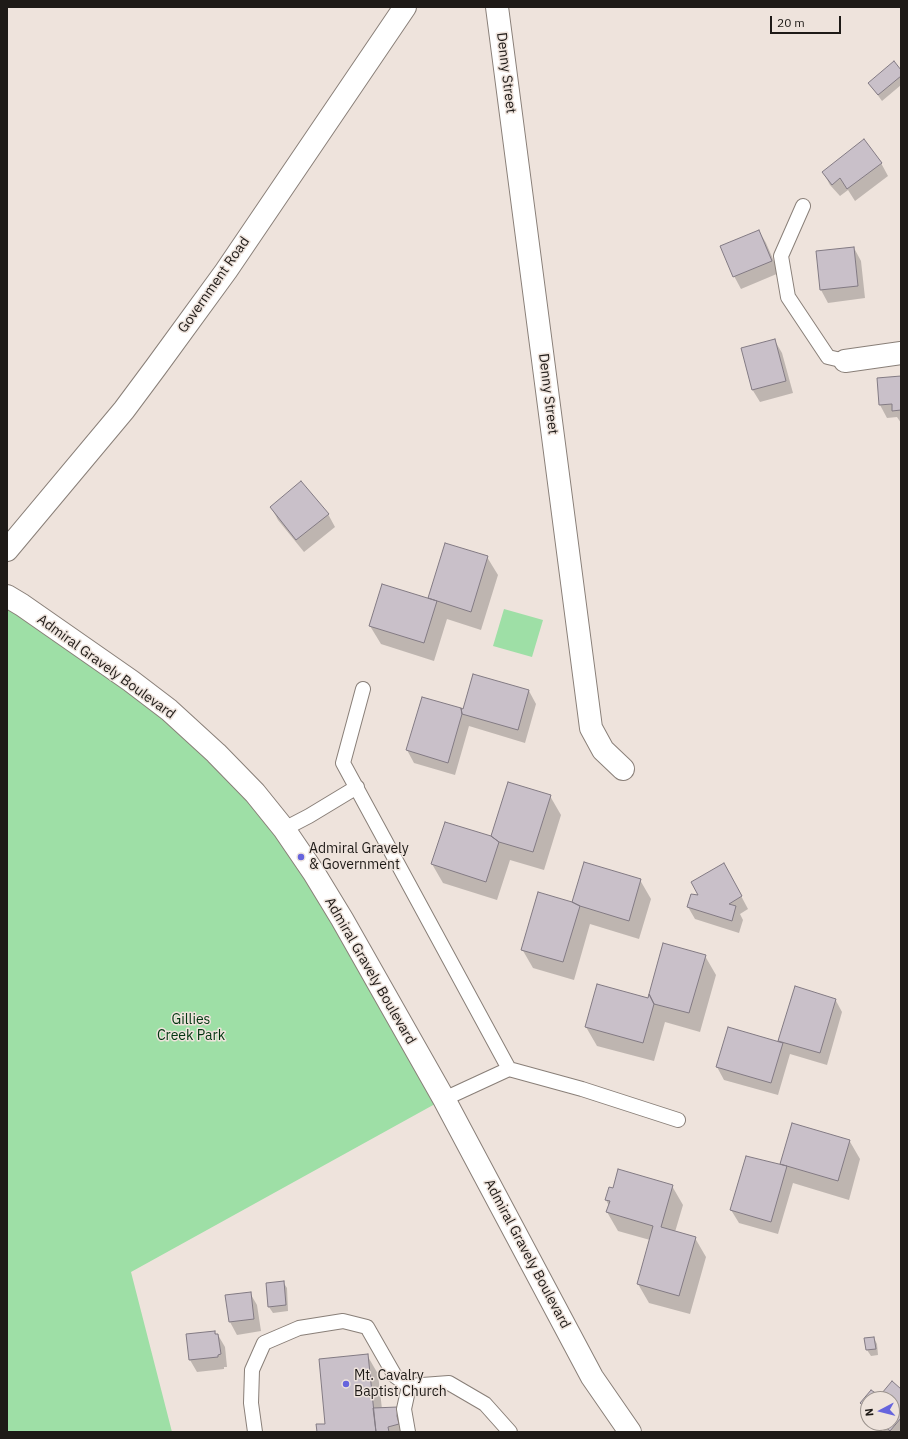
<!DOCTYPE html>
<style>
body{margin:0}
#map{position:relative;width:908px;height:1439px;overflow:hidden;background:#eee3dc;font-family:"IBM Plex Sans",sans-serif}
canvas{display:block}
.frame{position:absolute;inset:0;border:8px solid #1e1a17;pointer-events:none}
.north{position:absolute;left:860px;top:1391px;width:40px;height:40px;box-sizing:border-box;background:#eee3dc;border:1px solid #9b938d;border-radius:50%;rotate:263deg;font-size:11px;font-weight:700;line-height:16px;text-align:center;color:#1e1a17}
.north::after{content:'';display:block;margin:auto;width:14px;height:18px;background:#6664dd;clip-path:polygon(50% 0,100% 100%,50% 72%,0 100%)}
.scale{position:absolute;left:770px;top:16px;width:71px;height:18px;box-sizing:border-box;border:2px solid #1e1a17;border-top:0;padding-left:5px;font-size:12px;line-height:14px;white-space:nowrap;color:#1e1a17;-webkit-text-stroke:3px #eee3dc;paint-order:stroke}
</style>
<div id="map">
<canvas width="908" height="1439"></canvas>
<div class="frame"></div>
<div class="north">N</div>
<div class="scale">20 m</div>
</div>
<script>
const ctx = document.querySelector('canvas').getContext('2d');
ctx.lineJoin = 'round';
function fill(path, color) { ctx.fillStyle = color; ctx.fill(path, 'evenodd'); }
const shape = rows => new Path2D(rows.map(r => 'M' + r).join(''));
function stroke(path, color, width, dash) { ctx.strokeStyle = color; ctx.lineWidth = width; ctx.lineCap = dash ? 'butt' : 'round'; ctx.setLineDash(dash || []); ctx.stroke(path); }
function write(font, color, halo, rows, align = 'center') {
  ctx.font = font + ' "IBM Plex Sans",sans-serif'; ctx.lineWidth = 3; ctx.setLineDash([]); ctx.textBaseline = 'middle'; ctx.strokeStyle = halo; ctx.fillStyle = color; for (const [text, x, y, turn = 0] of rows) {
    ctx.save(); ctx.translate(x, y); ctx.rotate((+turn || 0) * Math.PI / 180); ctx.textAlign = isNaN(turn) ? turn : align; if (halo) ctx.strokeText(text, 0, 0); ctx.fillText(text, 0, 0); ctx.restore();
  }
}
fill(shape([
 [7,596,22,605,255,793,444,1099,131,1272,172,1432,7,1432],
 [504,609,543,620,532,657,493,646]
]), '#9edfa6');
fill(shape([
 [901,71,901,85,882,101,869,83],
 [881,163,888,176,855,201,848,190,840,196,830,185,823,172],
 [759,231,766,243,779,273,741,289,734,276],
 [854,248,861,261,865,298,828,303,821,290,817,252],
 [775,341,782,353,793,393,760,402,752,389],
 [901,377,901,423,897,417,887,418,880,405,878,379],
 [271,507,328,514,335,527,304,552,278,520],
 [446,544,487,557,498,575,481,630,447,619,434,661,381,644,370,626,429,599],
 [529,691,536,704,525,743,469,726,455,775,414,763,407,750,463,710],
 [550,796,561,815,544,870,510,860,497,900,443,883,432,864,491,838],
 [731,877,748,909,740,914,743,920,739,933,695,919,688,907,700,897],
 [640,880,651,899,639,939,590,924,574,980,533,968,522,949,573,904],
 [705,956,716,975,700,1032,665,1022,654,1061,597,1046,586,1027,649,999],
 [795,988,835,999,842,1012,827,1065,790,1054,778,1095,724,1080,717,1067,779,1043],
 [849,1140,860,1159,849,1200,793,1183,778,1234,739,1223,731,1210,782,1166,781,1163],
 [672,1186,683,1205,675,1232,695,1238,706,1257,690,1314,649,1303,638,1284,650,1240,618,1231,607,1212,609,1206,606,1200,614,1189],
 [283,1282,287,1288,288,1311,273,1313,269,1307],
 [250,1293,257,1305,261,1331,237,1335,230,1322,226,1296],
 [215,1332,216,1335,218,1335,225,1347,227,1367,224,1367,224,1369,197,1372,190,1360],
 [874,1338,877,1344,878,1355,871,1356,867,1350,866,1339],
 [367,1355,378,1374,382,1409,398,1408,405,1432,318,1432,327,1424],
 [901,1390,901,1432,885,1432,875,1423,892,1423,892,1399,868,1399,868,1411,862,1403,871,1391,880,1397]
]), '#0003');
const building = shape([
 [894,61,901,70,901,76,878,95,868,83,894,61],
 [864,139,882,163,847,189,840,178,832,185,822,172,864,139],
 [759,230,772,261,733,277,720,246,759,230],
 [854,247,858,286,820,290,816,251,854,247],
 [775,339,786,381,752,390,741,348,775,339],
 [901,376,901,410,892,411,892,404,879,405,877,378,901,376],
 [301,481,329,514,296,540,270,507,301,481],
 [445,543,488,556,471,612,428,598,445,543],
 [382,584,437,601,424,643,369,626,382,584],
 [473,674,529,690,518,730,462,714,461,708,463,709,473,674],
 [422,697,461,708,462,714,448,763,406,750,422,697],
 [508,782,551,795,533,852,499,842,491,836,508,782],
 [445,822,491,836,499,842,486,882,431,864,445,822],
 [584,862,641,879,629,921,580,906,572,902,584,862],
 [724,863,742,896,729,904,736,906,732,921,687,907,691,894,698,895,691,882,724,863],
 [538,892,572,902,580,906,563,962,521,950,538,892],
 [663,943,706,955,689,1013,654,1004,649,994,663,943],
 [597,984,648,998,649,994,654,1004,643,1043,585,1027,597,984],
 [795,986,836,999,820,1053,778,1041,795,986],
 [728,1027,783,1043,771,1083,716,1067,728,1027],
 [792,1123,850,1140,838,1181,780,1164,792,1123],
 [746,1156,787,1166,771,1222,730,1210,746,1156],
 [618,1169,673,1185,661,1227,696,1237,679,1296,637,1284,653,1226,606,1212,610,1201,605,1200,609,1187,613,1188,618,1169],
 [284,1281,286,1305,268,1307,266,1283,284,1281],
 [251,1292,254,1319,229,1322,225,1295,251,1292],
 [215,1331,215,1334,218,1334,221,1354,218,1355,218,1357,189,1360,186,1334,215,1331],
 [874,1337,876,1349,866,1350,864,1338,874,1337],
 [368,1354,376,1432,317,1432,316,1424,325,1424,319,1359,368,1354],
 [892,1381,901,1389,901,1418,890,1431,881,1423,892,1423,892,1399,877,1399,892,1381],
 [871,1390,880,1396,877,1399,868,1399,868,1410,860,1403,871,1390],
 [398,1407,397,1416,399,1424,388,1427,389,1432,376,1432,373,1408,398,1407]
]);
fill(building, '#c9c0c9');
stroke(building, '#827a83', 1);
const lane = shape([
 [803,206,781,256,788,297,828,357,845,361],
 [363,689,343,763,509,1069],
 [284,829,309,816,357,787],
 [444,1099,509,1069,582,1089,678,1120],
 [255,1432,251,1403,252,1370,264,1343,299,1328,343,1321,367,1327,395,1376,409,1386,449,1383,485,1404,510,1432],
 [408,1432,404,1409,409,1386]
]);
const street = shape([
 [497,7,591,728,603,750,623,769],
 [845,361,901,353]
]);
const secondary = shape([
 [7,550,124,410,156,367,226,271,405,7],
 [7,596,22,605,131,681,169,710,216,753,255,793,284,829,314,873,342,919,444,1099,592,1377,630,1432]
]);
stroke(lane, '#897f78', 16);
stroke(street, '#897f78', 24);
stroke(secondary, '#897f78', 24);
stroke(lane, '#fff', 14);
stroke(street, '#fff', 22);
stroke(secondary, '#fff', 22);
for (const [x, y, r, color] of [
 [301,857,4,"#6664dd"],
 [346,1384,4,"#6664dd"]
]) { const dot = new Path2D(); dot.arc(x, y, r, 0, 2 * Math.PI); ctx.fillStyle = color; ctx.fill(dot); stroke(dot, '#eee3dc', 1.5); }
write('14px', '#1e1a17', '#eee3dc', [
 ["Denny Street",506,73,83],
 ["Government Road",214,285,-55],
 ["Denny Street",548,394,83],
 ["Admiral Gravely Boulevard",106,667,36],
 ["Admiral Gravely Boulevard",370,971,60],
 ["Admiral Gravely Boulevard",527,1254,62]
]);
write('14px', '#1e1a17', '#eee3dc', [
 ["Admiral Gravely",309,849],
 ["& Government",309,865],
 ["Mt. Cavalry",354,1376],
 ["Baptist Church",354,1392]
], 'left');
write('14px', '#00350f', '#eee3dc', [
 ["Gillies",191,1020],
 ["Creek Park",191,1036]
]);
</script>
